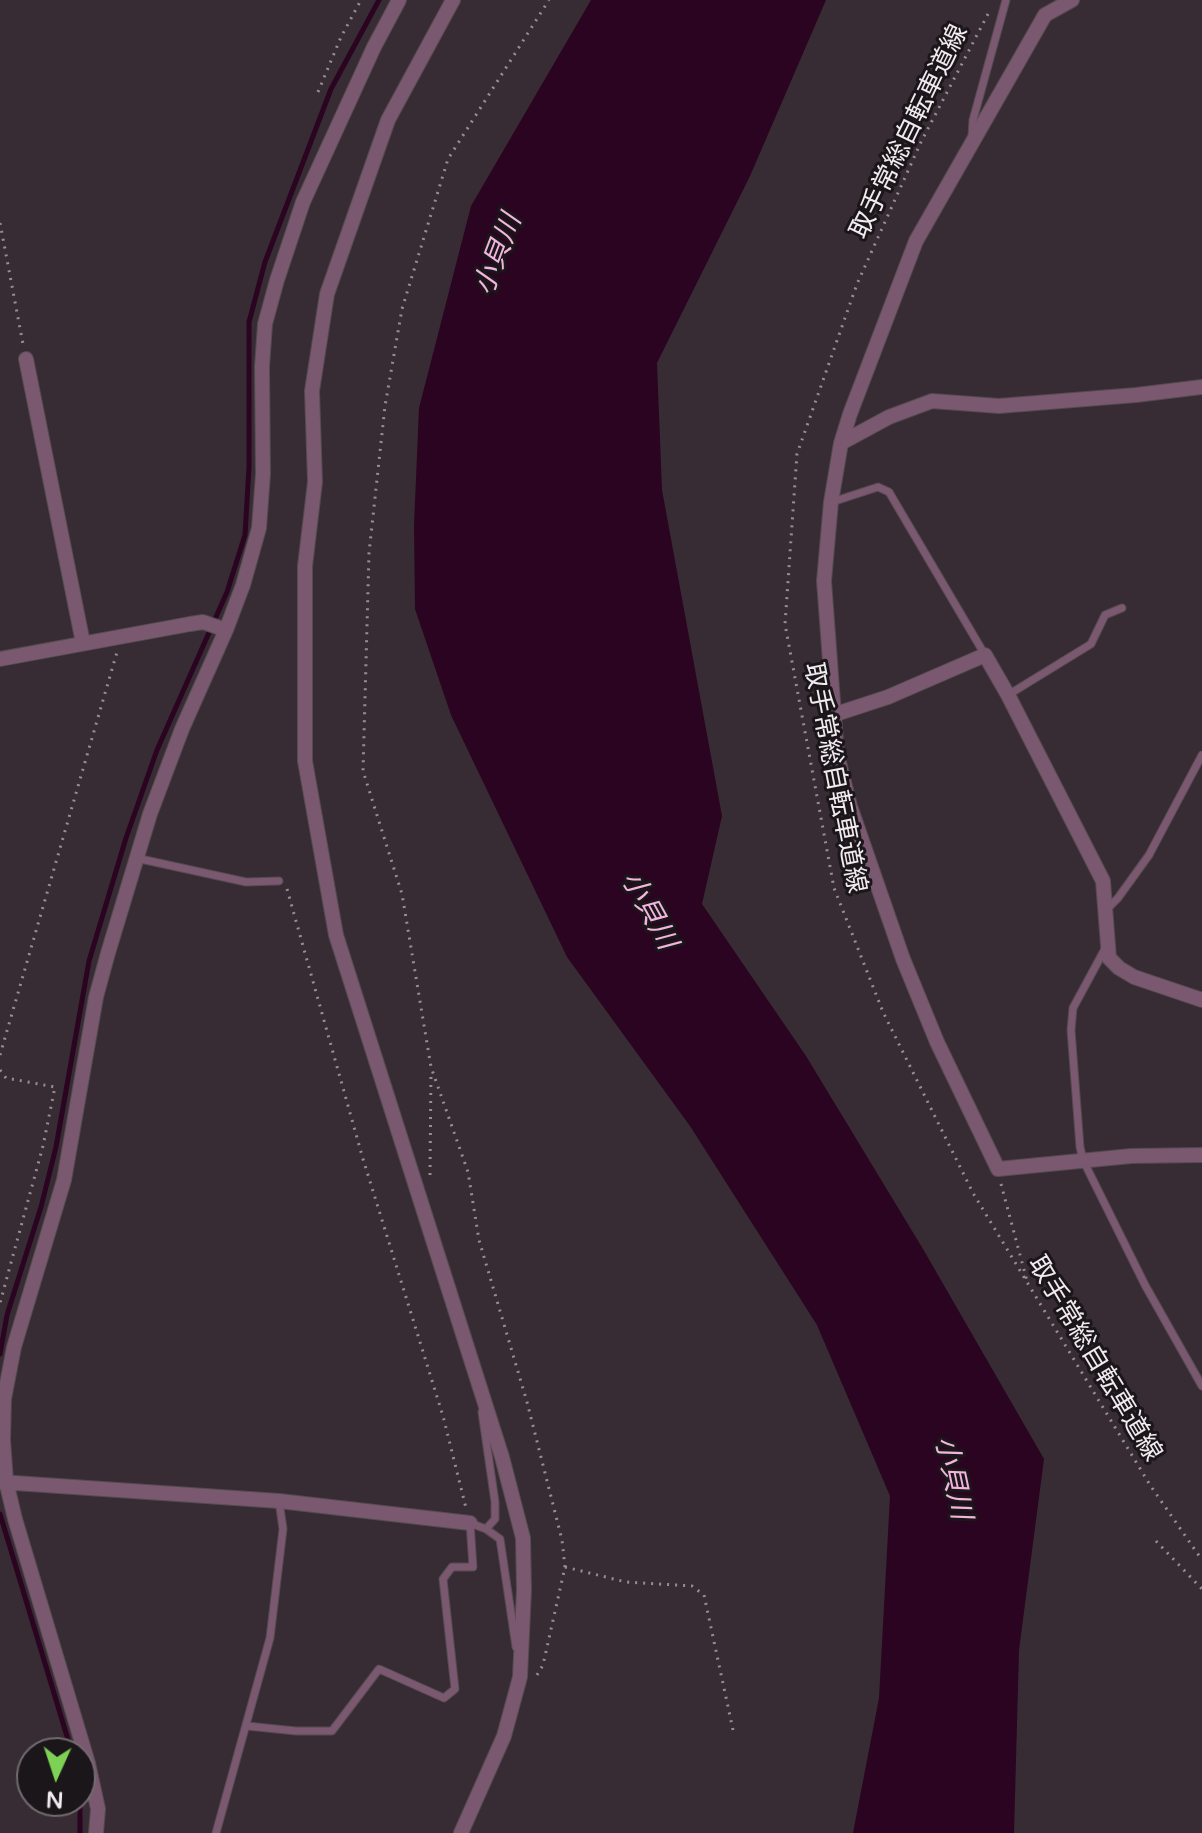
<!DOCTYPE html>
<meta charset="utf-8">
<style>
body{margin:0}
#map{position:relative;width:1202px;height:1833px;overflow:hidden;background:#372c33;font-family:"Varela Round",sans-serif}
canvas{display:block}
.north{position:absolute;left:16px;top:1737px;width:80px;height:80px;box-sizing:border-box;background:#1b1619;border:2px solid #716b6f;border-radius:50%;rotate:183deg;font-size:22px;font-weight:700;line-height:32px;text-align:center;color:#f1eaef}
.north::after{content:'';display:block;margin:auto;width:28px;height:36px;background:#7dd154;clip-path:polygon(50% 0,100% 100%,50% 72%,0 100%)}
</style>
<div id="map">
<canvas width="1202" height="1833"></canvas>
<div class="north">N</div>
</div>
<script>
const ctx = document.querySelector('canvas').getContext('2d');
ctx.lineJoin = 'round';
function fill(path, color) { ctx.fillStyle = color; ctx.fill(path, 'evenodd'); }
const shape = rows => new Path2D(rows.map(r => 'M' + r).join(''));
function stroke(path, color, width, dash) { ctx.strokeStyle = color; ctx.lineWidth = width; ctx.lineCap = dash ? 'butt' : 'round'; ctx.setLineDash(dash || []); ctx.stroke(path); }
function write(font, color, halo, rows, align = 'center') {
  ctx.font = font + ' "Varela Round","Noto Sans JP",sans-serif'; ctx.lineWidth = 6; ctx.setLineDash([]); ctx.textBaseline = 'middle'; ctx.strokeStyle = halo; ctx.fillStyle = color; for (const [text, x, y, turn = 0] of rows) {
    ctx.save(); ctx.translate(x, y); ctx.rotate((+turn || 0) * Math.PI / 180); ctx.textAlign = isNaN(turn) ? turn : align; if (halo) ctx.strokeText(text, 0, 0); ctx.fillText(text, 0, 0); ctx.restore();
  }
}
fill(shape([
 [591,0,826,0,750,176,657,363,662,490,722,816,702,904,806,1056,923,1249,1044,1459,1019,1650,1014,1833,853,1833,879,1698,890,1496,817,1325,690,1126,567,957,451,715,415,609,414,525,419,408,471,206]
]), '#2a0421');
stroke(shape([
 [0,1354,7,1315,41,1207,56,1147,89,961,126,838,157,750,227,592,245,535,249,467,249,322,265,262,331,89,379,0],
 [0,1514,72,1753],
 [80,1801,80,1833]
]), '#2a0421', 5);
const lane = shape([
 [972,136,973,120,1006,0],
 [832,502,878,487,889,492,985,655],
 [1008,695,1091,644,1105,615,1122,608],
 [136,858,246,882,279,881],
 [1107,909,1118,898,1149,855,1202,755],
 [1106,947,1073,1008,1071,1030,1080,1147,1083,1160,1145,1285,1202,1386],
 [482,1412,495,1502,495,1519,486,1529,500,1539,516,1647],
 [247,1726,296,1731,332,1731,379,1669,444,1698,455,1689,443,1579,452,1567,473,1567,470,1523,486,1529],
 [216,1833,270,1638,283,1529,279,1501]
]);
const street = shape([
 [453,0,388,120,327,294,312,391,315,482,305,566,305,761,336,935,502,1457,523,1538,524,1590,520,1677,504,1736,461,1833],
 [1072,0,1045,15,916,241,850,414,841,443,831,502,824,581,837,755,850,806,903,959,937,1042,998,1169,1131,1156,1202,1155],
 [26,359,83,643],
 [841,443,889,417,932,401,999,406,1136,395,1202,387],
 [0,659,190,624,203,622,226,630],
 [833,715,888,697,985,655,1008,695,1103,881,1109,958,1119,968,1134,977,1202,1000],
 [0,1482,279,1501,470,1523],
 [96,1833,98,1809,88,1763,15,1519,6,1481,3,1440,4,1399,14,1347,64,1180,96,997,108,953,150,814,182,729,226,630,243,585,259,528,263,474,262,367,265,324,277,280,303,202,374,47,399,0]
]);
stroke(lane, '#554a51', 9);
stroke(street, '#554a51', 16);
stroke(shape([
 [988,14,921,142,857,284,797,454,785,624,834,888,883,1012,973,1193,1150,1485,1202,1560],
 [318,92,341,37,361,0],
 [0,223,23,344],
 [287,889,363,1159,443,1416,466,1508],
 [0,1055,117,652],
 [0,1070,6,1078,55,1087,43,1146,0,1303],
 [430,1175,431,1071],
 [1001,1184,1027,1281],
 [1156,1541,1202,1589],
 [565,1567,626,1582,692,1586,704,1595,733,1730],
 [537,1675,543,1665,565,1567,562,1540,527,1402,479,1240,468,1172,431,1067,402,894,363,771,369,553,385,406,402,309,448,159,549,0]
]), '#978e94', 3, [2, 6]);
stroke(lane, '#7a586f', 7);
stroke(street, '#7a586f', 14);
write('26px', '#f1eaef', '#1b1619', [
 ["取手常総自転車道線",910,132,-64],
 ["取手常総自転車道線",834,778,79],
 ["取手常総自転車道線",1094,1359,59]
]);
write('italic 28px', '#f3b3df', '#1b1619', [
 ["小貝川",499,255,-69],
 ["小貝川",648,911,61],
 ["小貝川",952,1478,78]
]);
</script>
